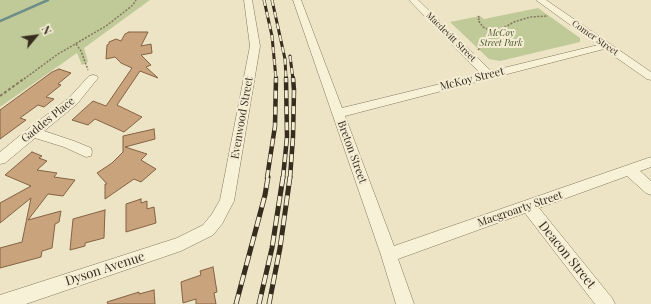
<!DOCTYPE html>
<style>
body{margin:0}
#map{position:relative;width:651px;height:304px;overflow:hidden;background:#ece4c5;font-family:"Playfair Display",serif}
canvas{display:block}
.north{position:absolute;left:16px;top:16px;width:40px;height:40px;-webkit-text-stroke:3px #f4edd4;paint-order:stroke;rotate:61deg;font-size:11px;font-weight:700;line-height:16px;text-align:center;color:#372d1f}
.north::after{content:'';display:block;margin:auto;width:14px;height:18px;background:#372d1f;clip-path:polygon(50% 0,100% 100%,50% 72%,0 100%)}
</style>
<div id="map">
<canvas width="651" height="304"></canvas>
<div class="north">N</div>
</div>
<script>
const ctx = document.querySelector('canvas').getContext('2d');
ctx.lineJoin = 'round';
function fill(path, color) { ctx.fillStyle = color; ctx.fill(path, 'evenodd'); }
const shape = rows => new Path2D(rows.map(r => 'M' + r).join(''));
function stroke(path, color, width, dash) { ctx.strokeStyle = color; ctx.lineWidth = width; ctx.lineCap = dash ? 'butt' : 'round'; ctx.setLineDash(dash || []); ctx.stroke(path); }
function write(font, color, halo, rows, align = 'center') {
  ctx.font = font + ' "Playfair Display",serif'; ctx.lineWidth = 4; ctx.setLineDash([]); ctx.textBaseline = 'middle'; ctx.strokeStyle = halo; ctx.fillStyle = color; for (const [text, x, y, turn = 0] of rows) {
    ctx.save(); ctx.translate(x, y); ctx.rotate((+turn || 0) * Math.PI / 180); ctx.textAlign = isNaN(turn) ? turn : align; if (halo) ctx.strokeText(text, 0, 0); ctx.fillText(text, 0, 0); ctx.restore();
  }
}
fill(shape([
 [0,0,150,0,84,48,88,62,82,65,77,53,0,107],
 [538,8,580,38,580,42,500,61,489,59,450,22,480,16,484,19]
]), '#c0ca99');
stroke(shape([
 [0,21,48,0]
]), '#6d8d88', 2.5);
const building = shape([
 [129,32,148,32,141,46,151,44,152,53,141,55,151,65,146,67,158,78,140,71,117,105,142,117,124,132,95,119,88,125,72,120,93,101,106,106,132,68,121,63,115,57,106,59,107,45,109,44,109,42,116,39,121,41,125,34,129,32],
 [59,69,71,73,58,84,61,85,46,97,54,99,44,107,38,105,20,118,26,120,0,139,0,110,52,72,59,69],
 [154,129,155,139,125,147,147,154,141,160,156,169,141,182,134,179,105,199,105,184,107,184,97,173,112,163,123,152,123,136,154,129],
 [32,152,42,156,39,158,47,161,37,170,57,173,54,177,75,180,63,196,48,194,28,220,61,211,59,222,55,224,52,248,42,251,41,257,0,268,0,248,22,242,31,198,0,223,0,203,31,186,5,175,32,152],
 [141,199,141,203,147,201,147,209,154,207,156,223,126,232,126,204,141,199],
 [105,210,104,238,85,243,85,246,70,250,73,219,105,210],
 [213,267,217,292,214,293,216,304,196,304,196,299,183,303,181,282,201,275,200,271,213,267],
 [154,290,155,304,108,304,107,302,139,292,139,294,154,290]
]);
fill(building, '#c9a37c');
stroke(building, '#846243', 1);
const street = shape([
 [244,0,252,0,260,46,234,201,222,224,213,235,181,251,26,304,0,304,0,295,177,238,203,225,212,214,220,200,250,46,244,0],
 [293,0,301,0,342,108,481,74,409,0,418,0,491,71,598,45,536,0,546,0,651,72,651,80,647,79,604,49,345,116,394,246,651,157,651,167,640,171,651,181,651,195,646,193,627,176,539,208,612,298,615,304,595,304,525,213,398,259,414,304,396,304,381,255,293,0],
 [93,75,97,76,98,78,77,104,44,131,74,141,91,148,92,152,91,156,86,157,64,147,35,138,5,163,0,164,0,152,28,129,69,98,89,76,93,75]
]);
stroke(street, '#86765c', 1);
stroke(shape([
 [478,16,480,18,478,20,483,27,495,33],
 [76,44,81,51,88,70],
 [478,50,495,33,514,22,530,17,548,16],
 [24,79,58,54,106,26,133,5,136,0]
]), '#86765c', 1.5, [2, 1.5]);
stroke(shape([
 [0,96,25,78]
]), '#86765c', 2, [3, 2]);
fill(street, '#f7f1d7');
const railFar2 = shape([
 [264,0,272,36,276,79],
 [272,0,285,59,286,79],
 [290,56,293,79]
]);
const railFar1 = shape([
 [267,178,275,126,276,78],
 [283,178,287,137,286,78],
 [290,178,293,137,294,90,293,78]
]);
const rail = shape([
 [236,304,265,195,268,177],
 [259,304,272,248,283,177],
 [269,304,280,248,290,177]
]);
stroke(railFar2, '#372d1f', 3);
stroke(railFar1, '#372d1f', 4.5);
stroke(rail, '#372d1f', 5);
stroke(railFar2, '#f4edd4', 2, [6]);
stroke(railFar1, '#f4edd4', 3, [8]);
stroke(rail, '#f4edd4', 3.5, [10]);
write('italic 9px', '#435226', '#f4edd4', [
 ["McCoy",501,33],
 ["Street Park",501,43]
]);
write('9px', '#372d1f', '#f4edd4', [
 ["Macdevitt Street",451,37,45],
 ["Comer Street",595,38,35]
]);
write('11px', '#372d1f', '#f4edd4', [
 ["McKoy Street",472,79,-14],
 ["Evenwood Street",242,118,-80],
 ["Gaddes Place",48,120,-39],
 ["Breton Street",352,152,70],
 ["Macgroarty Street",520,209,-19]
]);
write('13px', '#372d1f', '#f4edd4', [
 ["Deacon Street",567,255,51],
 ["Dyson Avenue",105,269,-18]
]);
</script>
